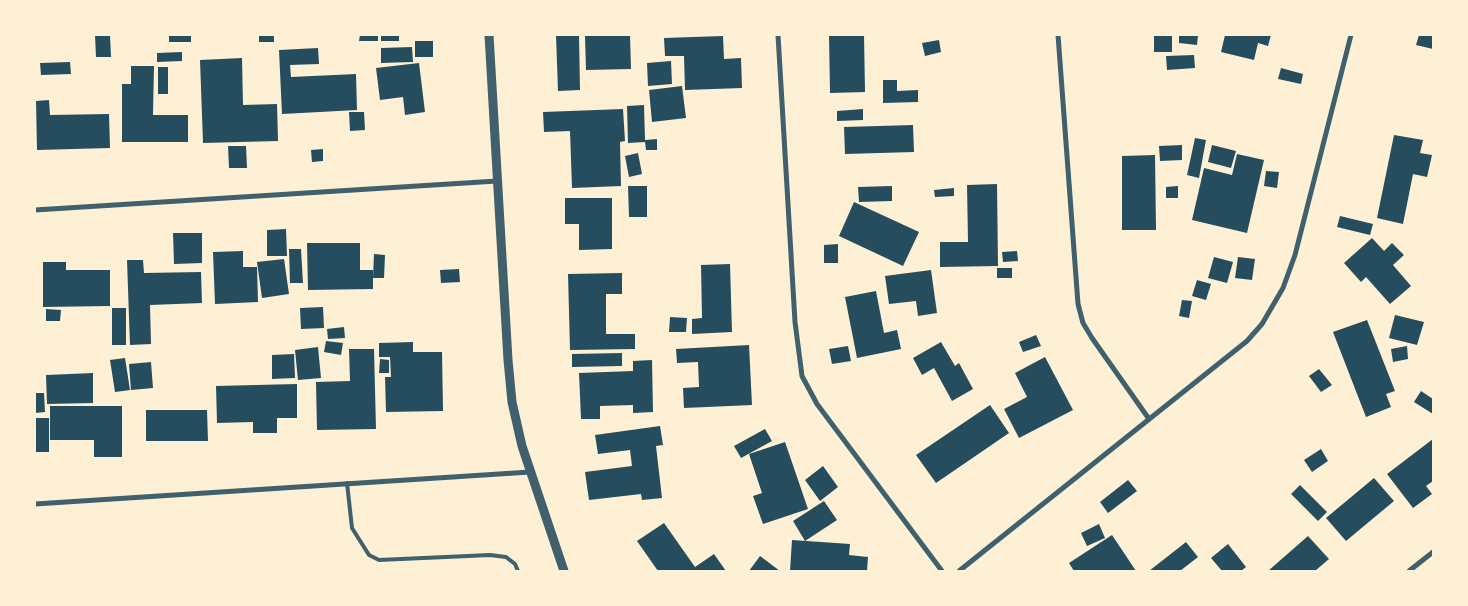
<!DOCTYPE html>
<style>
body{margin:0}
#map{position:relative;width:1468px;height:606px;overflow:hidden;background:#fdf0d5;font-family:Poppins,sans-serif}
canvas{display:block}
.frame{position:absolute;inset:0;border:36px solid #fdf0d5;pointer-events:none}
</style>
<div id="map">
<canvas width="1468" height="606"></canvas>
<div class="frame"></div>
</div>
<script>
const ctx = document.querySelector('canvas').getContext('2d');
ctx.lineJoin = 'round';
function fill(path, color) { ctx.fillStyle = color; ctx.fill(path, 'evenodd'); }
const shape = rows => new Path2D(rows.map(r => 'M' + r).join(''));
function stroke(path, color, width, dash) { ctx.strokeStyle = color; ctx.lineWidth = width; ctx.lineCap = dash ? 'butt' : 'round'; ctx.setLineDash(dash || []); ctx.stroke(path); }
fill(shape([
 [95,35,110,35,111,57,96,57],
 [169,35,191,35,191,42,169,42],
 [259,35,274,35,274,42,259,42],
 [360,35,378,35,378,41,359,41],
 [381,35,399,35,399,41,381,41],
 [556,35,579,35,580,90,558,91],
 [585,35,630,35,631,69,586,70],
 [829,35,864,35,865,92,830,93],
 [1154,35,1172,35,1172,52,1154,52],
 [1179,35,1198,35,1197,45,1179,43],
 [1225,35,1271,35,1268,46,1258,43,1254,60,1221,52],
 [1419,35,1433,35,1433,49,1416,45],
 [723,36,724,59,741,58,742,88,685,90,684,56,665,56,664,38],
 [939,40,941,52,925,56,922,43],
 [415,41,433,41,433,57,415,57],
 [412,47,413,62,381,63,381,48],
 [318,48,319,64,290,65,291,77,356,74,357,110,282,114,279,50],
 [182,52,182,61,157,62,157,53],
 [1194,55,1195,68,1167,70,1166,56],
 [242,58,243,105,277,104,278,141,203,143,200,60],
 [671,61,672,84,648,86,647,63],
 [70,62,71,74,41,75,40,63],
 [419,63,425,112,405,115,403,97,380,100,376,68],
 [131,66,154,66,153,115,188,115,188,142,122,142,122,84,131,84],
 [158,67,168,67,168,94,158,94],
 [1281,68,1303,74,1301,84,1278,79],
 [883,80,897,80,897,91,918,90,918,102,883,103],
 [682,86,686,118,652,122,649,90],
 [49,100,50,115,109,114,110,148,37,150,36,101],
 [644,105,645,140,657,139,657,150,646,150,645,142,628,143,627,106],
 [623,109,625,141,620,142,621,186,572,188,570,131,544,132,543,112],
 [863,109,863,120,837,121,837,111],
 [349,112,364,112,365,130,350,131],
 [913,125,914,152,845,154,844,127],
 [1394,135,1423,140,1420,153,1432,155,1427,177,1413,174,1403,224,1377,218],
 [1195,138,1206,140,1199,178,1187,175],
 [1182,145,1182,160,1160,161,1159,146],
 [1212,145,1236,151,1231,168,1208,162],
 [228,146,246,146,247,168,229,168],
 [323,149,323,161,312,162,311,150],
 [638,153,642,174,629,177,625,156],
 [1237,154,1264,160,1247,233,1192,220,1204,168,1232,175],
 [1155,155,1156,230,1122,230,1122,156],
 [1266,171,1279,172,1277,188,1264,186],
 [997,184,998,266,940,267,940,242,968,242,967,185],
 [628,186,647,186,647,217,629,217],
 [892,186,892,201,859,202,858,187],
 [1178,186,1178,198,1166,198,1166,187],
 [954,188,954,196,935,197,934,190],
 [565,198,612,198,612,249,579,250,579,224,565,224],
 [854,202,919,232,903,266,839,236],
 [1340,216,1373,224,1370,235,1337,227],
 [286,229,287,256,267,256,267,230],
 [173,233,202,233,202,263,174,264],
 [1372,238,1384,251,1392,243,1404,255,1393,265,1411,286,1390,304,1366,277,1361,282,1344,263],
 [307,243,360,243,360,270,373,270,373,289,308,290],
 [838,244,838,263,824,263,824,245],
 [289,249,301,249,303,283,290,283],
 [243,251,243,267,257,267,258,302,215,304,213,252],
 [1017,251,1018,261,1003,262,1002,252],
 [374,254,385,255,384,278,373,278],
 [1214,257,1233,262,1227,283,1208,278],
 [1238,257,1255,259,1252,280,1235,278],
 [284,259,289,294,262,298,257,262],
 [127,260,143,260,144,273,201,272,202,303,150,305,151,344,130,345],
 [43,262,66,262,66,270,110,270,110,306,43,307],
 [730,264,732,332,692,334,692,319,702,318,701,265],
 [997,268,1012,268,1012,278,997,278],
 [459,269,460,282,441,283,440,270],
 [931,270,937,313,918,316,916,301,889,304,885,276],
 [622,273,622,294,606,294,606,334,635,334,635,349,570,350,568,274],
 [1197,280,1211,284,1206,300,1192,296],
 [876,291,884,333,897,330,901,349,857,358,845,297],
 [1182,300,1192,301,1189,318,1179,316],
 [323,307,324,328,301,329,300,308],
 [112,308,126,308,126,345,112,345],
 [46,309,61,310,60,321,46,321],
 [1395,315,1424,322,1417,345,1389,338],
 [670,317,687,318,686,332,669,332],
 [1367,320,1395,391,1386,394,1391,407,1366,417,1333,332],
 [344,327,345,338,328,339,327,329],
 [1036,335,1041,346,1023,352,1019,342],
 [326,341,343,343,341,355,324,352],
 [413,342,413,352,442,352,443,411,386,412,385,377,391,377,390,357,379,357,379,343],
 [941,342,955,366,959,363,973,389,952,401,934,368,922,375,913,358],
 [749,345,752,405,684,408,683,388,699,387,698,362,677,363,676,349],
 [848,346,851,361,832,364,829,349],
 [1407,346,1408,359,1393,362,1391,349],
 [318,347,321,378,298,380,295,350],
 [349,349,374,349,376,429,317,430,316,382,350,381],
 [622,353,622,366,572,367,572,354],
 [294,354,295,378,272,379,272,355],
 [1045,357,1073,410,1019,438,1004,409,1027,397,1015,373],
 [125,358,130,390,115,392,110,360],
 [380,359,389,360,389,373,379,373],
 [652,360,653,412,633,413,633,405,600,406,600,419,581,419,579,373,633,371,633,361],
 [151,362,153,388,131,390,129,364],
 [1319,369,1332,385,1321,392,1309,376],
 [93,373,93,403,47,404,46,375],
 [297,384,297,418,277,418,277,433,253,433,253,422,217,423,216,386],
 [1421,391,1433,399,1433,414,1414,402],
 [35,393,44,393,45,412,35,413],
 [990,405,1009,433,936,483,916,455],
 [50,406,122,406,122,457,94,457,94,440,50,440],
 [146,410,207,410,208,441,146,441],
 [35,418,49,418,49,452,35,452],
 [660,426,663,445,656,446,662,498,642,500,641,494,589,500,585,472,632,466,630,450,598,454,595,435],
 [765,429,772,441,741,458,734,446],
 [1433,439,1433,481,1426,486,1432,494,1413,508,1387,474],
 [785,442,808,509,763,524,753,496,762,493,749,454],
 [1321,449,1328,461,1312,472,1304,460],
 [823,466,838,487,820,501,805,480],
 [1374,478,1394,501,1346,541,1326,518],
 [1128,480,1137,491,1108,513,1100,502],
 [1300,485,1327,512,1318,521,1291,494],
 [824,501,837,520,805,541,793,521],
 [664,523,695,567,714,554,726,571,658,571,637,541],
 [1099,524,1105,538,1087,546,1081,533],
 [1112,535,1136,571,1074,571,1069,563],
 [1308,536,1329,559,1315,571,1268,571],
 [792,540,850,544,849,555,868,557,867,571,790,571],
 [1186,542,1198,557,1180,571,1149,571],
 [1228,544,1246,567,1241,571,1222,571,1211,558],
 [760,556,780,571,749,571]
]), '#264d5e');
stroke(shape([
 [347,483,352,528,369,555,379,560,490,555,506,557,515,564,518,571]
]), '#3f606c', 4);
stroke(shape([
 [778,35,795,322,802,376,817,404,942,571],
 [1058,35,1078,304,1083,323,1092,338,1149,419],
 [35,210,497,181],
 [35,504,530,472],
 [959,571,1247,341,1262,324,1283,288,1295,255,1351,35],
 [1409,571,1433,552]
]), '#3f606c', 5);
stroke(shape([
 [489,35,508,360,512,402,522,446,564,571]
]), '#3f606c', 9);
</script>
